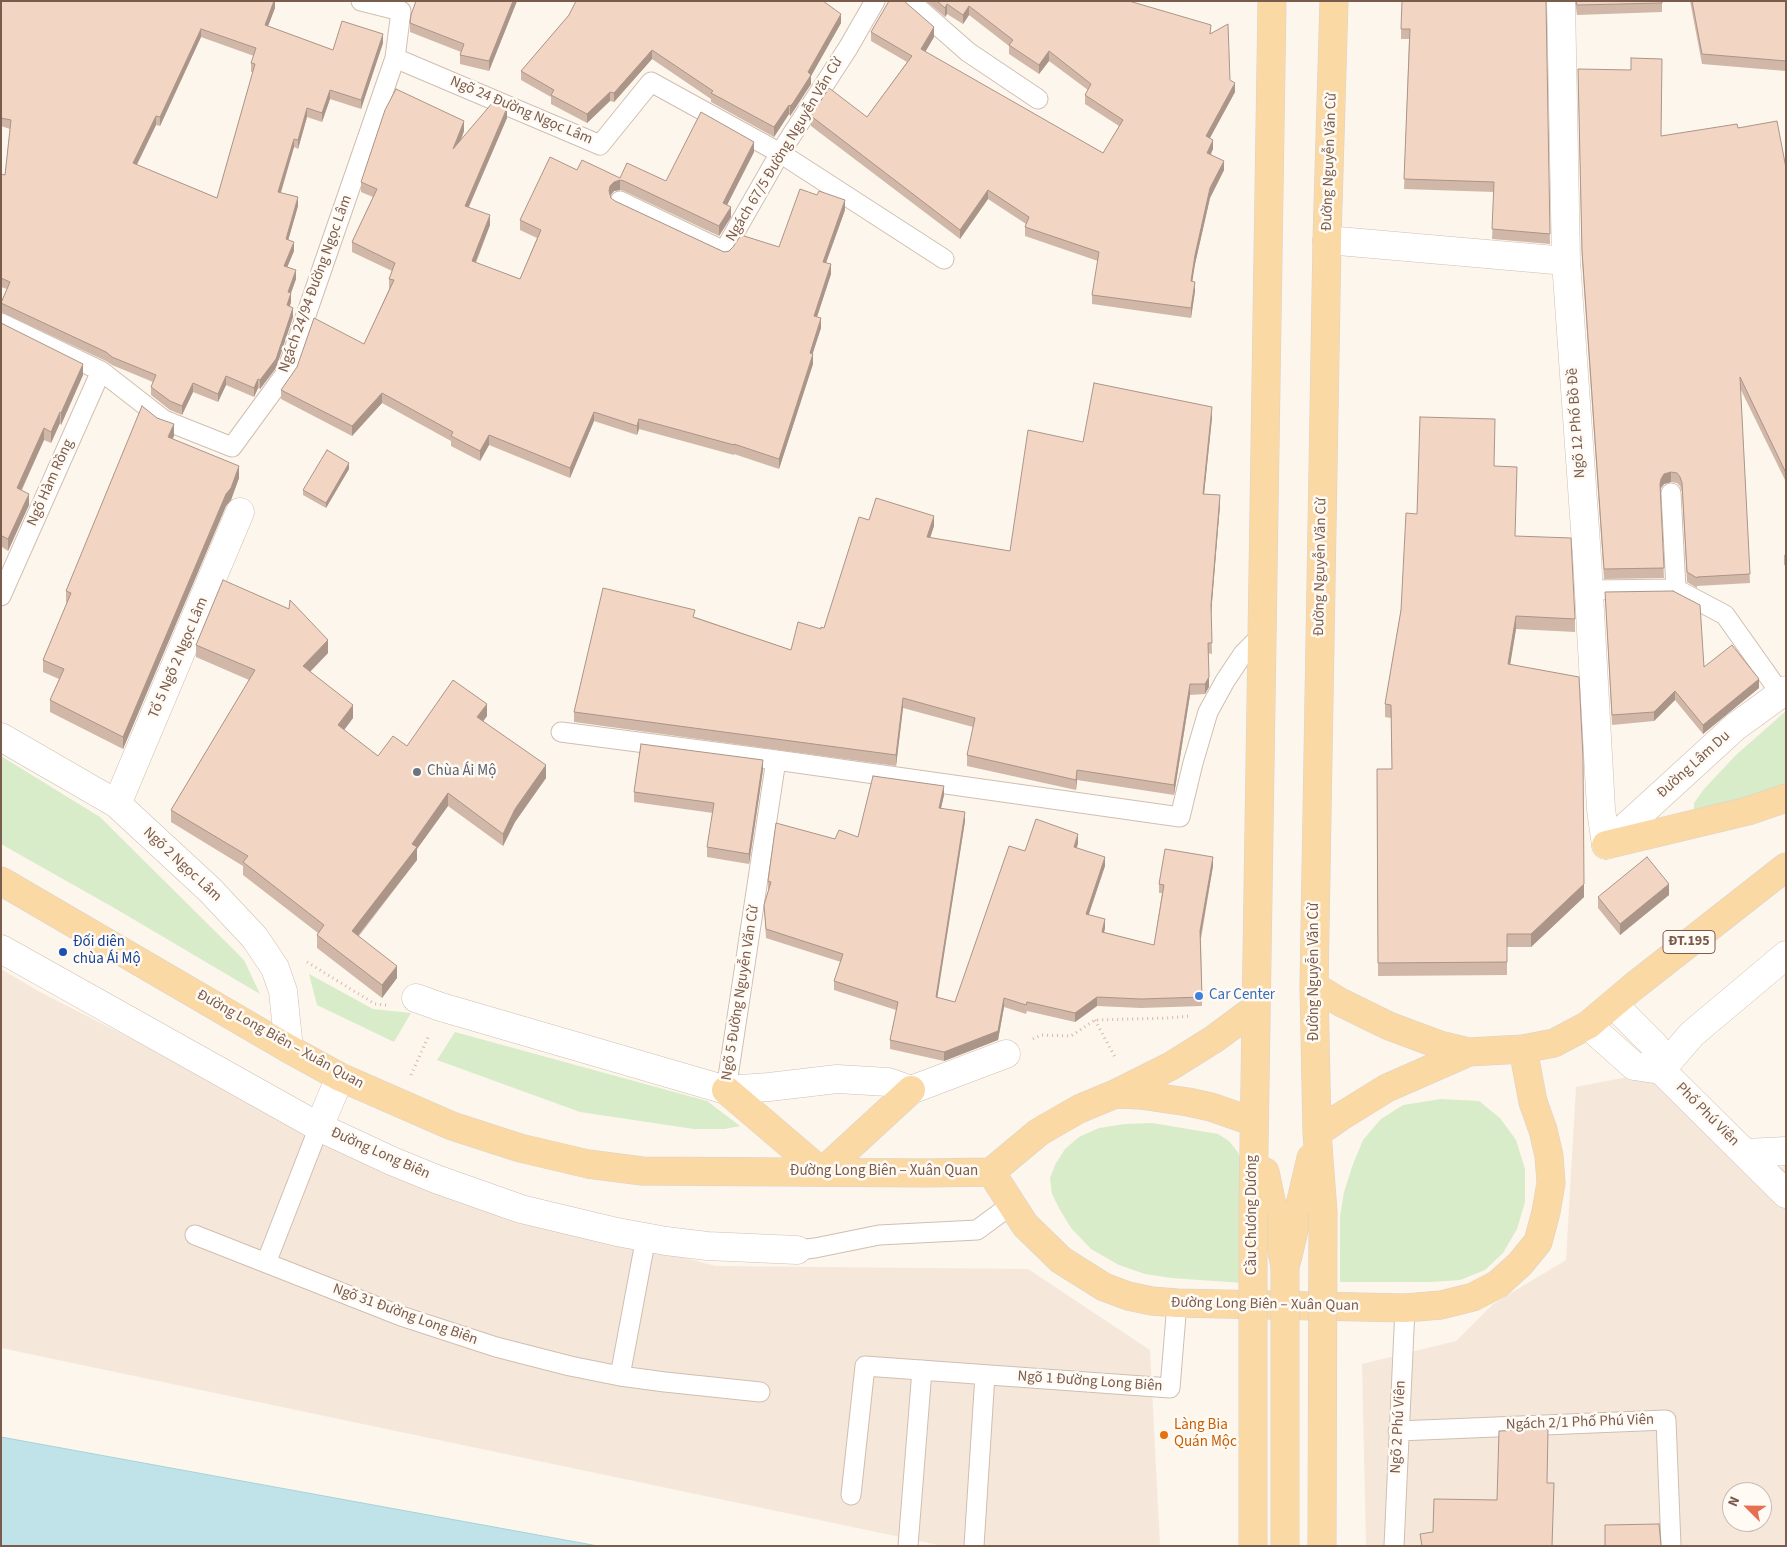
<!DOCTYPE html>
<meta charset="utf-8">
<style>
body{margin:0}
#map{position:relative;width:1787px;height:1547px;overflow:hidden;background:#fdf6ec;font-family:"Source Sans 3",sans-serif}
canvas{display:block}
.frame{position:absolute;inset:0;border:2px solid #7a5c4d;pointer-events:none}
.north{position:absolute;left:1722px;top:1482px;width:50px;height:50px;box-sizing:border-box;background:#fffaf3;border:1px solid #cabbb1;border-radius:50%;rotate:293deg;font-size:14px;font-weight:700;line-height:20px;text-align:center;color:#7a5c4d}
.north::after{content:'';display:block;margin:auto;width:18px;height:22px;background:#e76f51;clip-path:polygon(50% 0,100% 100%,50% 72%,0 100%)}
</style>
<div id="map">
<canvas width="1787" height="1547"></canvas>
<div class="frame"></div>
<div class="north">N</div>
</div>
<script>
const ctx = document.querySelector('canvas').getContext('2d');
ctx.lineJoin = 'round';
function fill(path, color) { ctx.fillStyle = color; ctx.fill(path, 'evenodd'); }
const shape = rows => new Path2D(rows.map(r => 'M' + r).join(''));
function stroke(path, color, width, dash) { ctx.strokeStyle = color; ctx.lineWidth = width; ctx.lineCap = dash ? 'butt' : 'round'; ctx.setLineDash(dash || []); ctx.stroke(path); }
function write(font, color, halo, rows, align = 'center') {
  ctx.font = font + ' "Source Sans 3",sans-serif'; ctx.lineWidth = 5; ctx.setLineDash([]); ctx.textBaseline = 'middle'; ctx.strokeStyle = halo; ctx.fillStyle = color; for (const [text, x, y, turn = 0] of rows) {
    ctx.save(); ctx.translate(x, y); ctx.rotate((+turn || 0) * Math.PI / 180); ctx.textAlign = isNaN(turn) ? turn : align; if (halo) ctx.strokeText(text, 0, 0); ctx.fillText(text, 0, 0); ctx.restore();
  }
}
fill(shape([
 [1,969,40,992,433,1193,716,1266,1028,1269,1150,1350,1160,1546,943,1546,1,1348],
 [1653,1072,1748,1174,1786,1166,1786,1546,1366,1546,1362,1364,1456,1341,1493,1304,1566,1260,1576,1087],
 [1732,1492,1762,1492,1762,1522,1732,1522]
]), '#f5e8da');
fill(shape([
 [1786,711,1786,788,1694,810,1694,803,1704,789,1736,755],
 [1,756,100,817,244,960,260,994,116,909,1,844],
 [309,974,373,1009,411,1013,394,1042,317,1005],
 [455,1032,707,1101,740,1126,725,1129,694,1129,580,1112,437,1060],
 [1441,1099,1479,1101,1500,1118,1516,1140,1525,1169,1525,1202,1517,1229,1503,1253,1485,1270,1460,1280,1431,1282,1340,1282,1340,1216,1344,1192,1353,1164,1363,1140,1381,1119,1403,1105],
 [1152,1123,1218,1134,1229,1141,1237,1151,1244,1166,1243,1283,1171,1278,1145,1274,1119,1265,1091,1249,1071,1228,1060,1210,1052,1194,1050,1178,1056,1163,1065,1149,1079,1137,1099,1128,1125,1124]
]), '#d8ecc9');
const water = shape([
 [1,1437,598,1546,1,1546,1,1437]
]);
fill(water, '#bfe3e8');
stroke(water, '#a5d3da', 1);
const service = shape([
 [361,1,401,11,395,58,600,145,651,82,780,153,944,259],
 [910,1,968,52,1038,99],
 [620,201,724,251,780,153,848,48,875,1],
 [1,323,101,371,164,420,232,447,286,373,395,58],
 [1671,493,1676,589],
 [1589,590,1676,589,1725,615,1781,694],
 [1,596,101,371],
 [561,732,776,760,1180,817,1193,763,1208,712,1225,681,1243,654,1263,634],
 [726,1090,776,760],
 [195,1235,401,1316,496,1347,570,1366,620,1376,646,1237],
 [797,1250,815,1248,879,1235,977,1230,1011,1205],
 [266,1263,319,1127],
 [620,1376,665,1382,760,1392],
 [1398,1431,1666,1420,1671,1546],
 [851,1495,865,1366,1170,1388,1177,1303],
 [908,1546,922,1370],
 [974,1546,985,1375],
 [1394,1546,1405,1308]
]);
const minor = shape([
 [1561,1,1566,261,1587,558,1601,809,1606,845],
 [1327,240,1566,261],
 [1,737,117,804,210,890,255,938,275,968,283,991,289,1049],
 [117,804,240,512],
 [1606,845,1735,727,1786,690],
 [1,949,319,1127,392,1161,436,1179,521,1209,617,1232,666,1241,707,1246,797,1250],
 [416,998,441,1007,726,1090,769,1087,837,1079,888,1082,911,1090,1006,1054],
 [1613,1004,1655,1046,1661,1070,1786,1194],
 [1588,1025,1634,1066,1661,1070],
 [1661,1070,1692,1034,1786,955],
 [319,1127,340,1077],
 [1746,1153,1786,1151]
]);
const primary = shape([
 [1606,845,1748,811,1786,798],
 [1,881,289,1049,340,1077,452,1126,520,1148,588,1164,642,1171,926,1173,991,1172],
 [1314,986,1340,1002,1389,1026,1440,1045,1469,1052,1523,1049,1554,1043,1588,1025,1633,987,1786,867],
 [726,1090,822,1172,911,1090],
 [1117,1094,1140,1095,1188,1102,1211,1107,1254,1122],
 [1317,1133,1340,1117,1387,1088,1469,1052],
 [991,1172,1025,1225,1061,1260,1104,1287,1128,1296,1152,1301,1177,1303,1405,1308,1441,1305,1473,1297,1498,1284,1520,1264,1538,1242,1546,1212,1551,1183,1549,1156,1543,1130,1533,1102,1523,1049],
 [991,1172,1039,1132,1079,1109,1115,1094,1171,1066,1214,1039,1256,1008],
 [1265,1172,1285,1266],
 [1253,1211,1272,1],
 [1323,1212,1317,1133,1314,986,1327,240,1334,1],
 [1287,1260,1311,1158]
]);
stroke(service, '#d1beb0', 21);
stroke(minor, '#d1beb0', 29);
stroke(primary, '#dad1cd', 29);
stroke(shape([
 [307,962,375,1004,386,1005],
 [1095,1020,1116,1059],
 [1033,1039,1041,1035,1071,1036,1095,1020,1168,1018,1190,1016],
 [411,1075,429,1035]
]), '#d9b8a5', 3, [1, 4]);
stroke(service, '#fff', 19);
stroke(minor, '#fff', 28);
stroke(primary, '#fbd9a5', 28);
const primaryBridge = shape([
 [1253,1546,1253,1211],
 [1285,1546,1285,1266],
 [1322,1546,1323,1212]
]);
stroke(primaryBridge, '#dad1cd', 29, []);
stroke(primaryBridge, '#fbd9a5', 28);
fill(shape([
 [1,1,275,1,275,8,268,26,333,50,383,43,361,109,330,99,322,122,307,117,298,149,294,147,281,193,298,206,288,240,294,251,287,267,296,279,291,293,291,302,290,306,293,317,276,368,260,389,258,388,254,397,226,385,218,402,193,392,182,415,170,410,151,395,151,387,153,382,112,365,106,361,1,312,1,302,7,289,1,287,1,174,5,175,10,129,1,126],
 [201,37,254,56,251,63,251,72,253,72,217,198,137,165,156,125,160,126],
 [416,1,517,1,489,71,460,64,460,55,461,52,410,32,410,23],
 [926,1,1129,1,1211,33,1235,92,1210,138,1213,149,1211,154,1224,170,1210,198,1195,264,1192,281,1195,291,1191,318,1092,304,1092,295,1098,261,1025,236,1025,227,1026,224,988,199,960,239,811,126,811,116,867,117,907,62,871,41,871,32,934,37,925,52,1103,153,1119,126,1085,104,1085,95,1088,90,1049,61,1039,74,1009,54,1009,46,969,15,963,24,947,14,945,17],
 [1546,1,1550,244,1492,239,1494,192,1404,189,1409,39,1401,39,1401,29],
 [1575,1,1662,1,1662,12,1577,15],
 [1690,1,1786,1,1786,71,1702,64],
 [569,15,841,23,811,76,811,84,793,112,790,116,789,114,774,137,711,102,711,99,652,59,614,102,610,101,587,123,551,104,551,97,521,80,521,71],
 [1578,69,1661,136,1738,128,1786,168,1786,482,1740,388,1750,583,1697,586,1697,588,1687,582,1682,492,1680,486,1677,483,1671,482,1664,484,1661,488,1660,492,1664,578,1604,579,1582,260],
 [507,118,469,207,490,225,476,263,520,279,537,238,520,230,520,220,577,170,620,178,666,181,754,152,727,205,731,217,719,236,624,191,620,190,614,191,610,196,611,198,615,201,724,252,779,247,845,210,826,263,831,274,817,317,821,328,812,354,813,364,779,469,734,454,734,455,639,429,637,435,594,421,570,478,489,445,480,461,451,446,451,441,382,403,352,436,281,399,281,390,364,344,389,289,389,279,392,271,352,252,352,242,373,197,361,192,361,182,464,131,461,141],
 [1,323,83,375,61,425,60,423,51,443,44,440,22,490,29,505,8,551,2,547,1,548],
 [1212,418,1204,494,1220,505,1211,612,1212,654,1208,653,1209,687,1205,694,1190,695,1174,795,1077,780,1076,790,967,766,967,755,973,727,903,708,896,766,574,722,574,712,695,617,791,650,821,629,824,628,869,520,934,526,930,538,1010,551,1083,442],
 [174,436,172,438,239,478,231,500,226,506,123,749,50,712,50,700,59,679,43,672,43,660,67,603,66,602,66,591],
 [1494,466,1515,536,1575,619,1575,632,1516,629,1510,665,1584,897,1531,947,1507,947,1507,975,1378,976,1377,769,1392,769,1391,718,1385,717,1385,704,1417,514],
 [349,469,326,508,303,495,303,490],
 [1786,554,1786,568,1784,564,1784,555],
 [1605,592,1704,667,1759,688,1703,734,1675,700,1654,721,1612,725],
 [196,645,328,653,310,672,353,718,344,730,378,756,407,746,487,716,483,721,546,778,515,822,503,846,448,806,417,849,417,860,359,936,397,978,382,998,317,948,317,935,318,933,243,875,243,866,171,822,171,810,249,680,196,657],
 [763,770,749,864,707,857,707,847,713,813,634,802,634,792],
 [944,795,941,808,965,821,937,997,955,1002,1025,851,1078,843,1077,848,1105,866,1088,914,1105,928,1104,932,1154,945,1162,893,1159,893,1159,884,1213,866,1201,939,1202,1006,1141,1008,1097,1006,1075,1022,1027,1011,1026,1014,1004,1007,998,1040,944,1061,890,1049,890,1040,896,1010,834,990,834,981,841,962,766,938,764,905,769,891,768,890,768,881,835,839,858,837],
 [1669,895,1620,935,1598,908,1598,897]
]), '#d1b7a8');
fill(shape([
 [274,1,275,1,275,8,265,34,265,25],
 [513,1,517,1,489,71,489,61],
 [947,4,947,14,945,17,945,8],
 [969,6,969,15,963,24,963,15],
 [841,14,841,23,811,76,811,84,790,116,790,106,808,72],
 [934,27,934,37,921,59,921,49],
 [201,29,201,37,160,126,160,117],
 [383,34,383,43,361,109,361,100],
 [652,50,652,59,614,102,614,93],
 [1049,51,1049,61,1039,74,1039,65],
 [1235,83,1235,92,1206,145,1206,136],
 [330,90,330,99,322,122,322,113],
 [610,92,610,101,587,123,587,114],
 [789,105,789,114,774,137,774,127],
 [307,108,307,117,298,149,298,140],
 [507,108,507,118,465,215,465,206],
 [156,116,156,125,133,172,133,163],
 [464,121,464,131,453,159,453,149],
 [294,139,294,147,278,201,278,192],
 [1213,140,1213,149,1207,162,1207,153],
 [754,142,754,152,723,213,723,203],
 [1224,161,1224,170,1210,198,1195,264,1191,290,1191,281,1195,255,1210,188],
 [620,180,620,190,614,191,610,196,609,191,610,186,614,182],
 [988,190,988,199,960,239,960,230],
 [298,197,298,206,286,248,286,239],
 [845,200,845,210,823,271,823,262],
 [731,207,731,217,719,236,719,226],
 [490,215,490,225,472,271,472,261],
 [294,242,294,251,284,275,284,266],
 [831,264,831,274,814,326,814,316],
 [296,270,296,279,288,301,288,292],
 [1195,282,1195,291,1191,318,1191,308],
 [291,293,291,302,287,314,287,305],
 [293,308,293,317,276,368,260,389,260,380],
 [821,318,821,328,810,362,810,353],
 [813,354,813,364,779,469,779,459],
 [83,364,83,375,61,425,61,413],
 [226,376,226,385,218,402,218,394],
 [258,379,258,388,254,397,254,388],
 [193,383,193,392,182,415,182,406],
 [382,393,382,403,352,436,352,426],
 [1212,407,1212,418,1203,504,1203,494],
 [60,412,60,423,51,443,51,432],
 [594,412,594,421,570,478,570,468],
 [639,419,639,429,637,435,637,426],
 [174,424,174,436,168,448,168,437],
 [44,428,44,440,17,499,17,488],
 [489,435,489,445,480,461,480,451],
 [349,463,349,469,326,508,326,503],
 [239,466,239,478,231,500,226,506,123,749,123,737,226,494],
 [1671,472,1671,482,1664,484,1661,488,1660,494,1660,484,1661,479,1664,474],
 [29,494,29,505,8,551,8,539],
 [1220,495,1220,505,1211,615,1211,605],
 [934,516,934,526,927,547,927,537],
 [1516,616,1516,629,1508,677,1508,664],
 [328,640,328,653,303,679,303,666],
 [1209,677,1209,687,1205,694,1205,684],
 [1759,679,1759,688,1703,734,1703,725],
 [1190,684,1190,695,1174,795,1174,785],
 [1675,691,1675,700,1654,721,1654,712],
 [903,698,903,708,896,766,896,755],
 [487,704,487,716,477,730,477,717],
 [353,705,353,718,338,738,338,725],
 [763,760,763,770,749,864,749,854],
 [546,765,546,778,515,822,503,846,503,834,515,809],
 [1077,770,1077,780,1076,790,1076,780],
 [944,786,944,795,939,817,939,808],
 [448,793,448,806,417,849,417,860,352,943,352,931,412,844],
 [965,812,965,821,936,1006,936,997],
 [1078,834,1078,843,1074,856,1074,847],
 [1105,857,1105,866,1086,923,1086,914],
 [1213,857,1213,866,1200,940,1200,931],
 [1584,884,1584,897,1531,947,1531,934],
 [1669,884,1669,895,1620,935,1620,924],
 [1105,919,1105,928,1102,941,1102,932],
 [397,966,397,978,382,998,382,985],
 [1097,997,1097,1006,1075,1022,1075,1013],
 [1004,998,1004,1007,998,1040,944,1061,944,1052]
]), '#aa9588');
const building = shape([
 [1,1,274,1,265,25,333,50,342,21,383,34,361,100,330,90,322,113,307,108,298,140,294,139,278,192,298,197,286,239,294,242,284,266,296,270,288,292,291,293,287,305,293,308,276,359,260,380,258,379,254,388,226,376,218,394,193,383,182,406,170,401,151,387,156,375,112,357,106,352,1,303,10,282,1,278,1,174,5,175,11,120,1,118,1,1],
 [201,29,256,48,251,63,255,64,217,198,133,163,156,116,160,117,201,29],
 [416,1,513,1,489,61,460,55,464,44,410,23,411,15,416,1],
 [576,1,823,1,841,14,808,72,811,75,793,103,790,106,789,105,774,127,711,93,713,91,652,50,614,93,610,92,587,114,551,95,554,90,521,71,569,15,576,1],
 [889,1,904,1,934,27,921,49,1103,153,1123,120,1085,95,1091,84,1049,51,1039,65,1009,45,1013,40,969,6,963,15,947,4,945,8,937,1,1129,1,1211,25,1210,34,1228,24,1230,80,1235,83,1206,136,1213,140,1207,153,1224,161,1210,188,1195,255,1191,281,1195,282,1191,308,1092,295,1099,252,1025,227,1029,217,988,190,960,230,811,116,829,88,867,117,912,56,871,32,889,1],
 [1402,1,1546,1,1550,234,1492,229,1494,182,1404,179,1410,29,1401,29,1402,1],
 [1576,1,1662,1,1662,3,1577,5,1576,1],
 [1692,1,1786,1,1786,61,1702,54,1692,1],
 [1631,58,1662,59,1661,136,1737,124,1738,128,1777,121,1786,168,1786,473,1740,377,1750,574,1697,577,1697,578,1687,572,1682,483,1680,477,1677,473,1671,472,1664,474,1661,479,1660,484,1664,568,1604,569,1582,251,1578,69,1631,70,1631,58],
 [396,89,464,121,453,149,493,102,507,108,465,206,490,215,472,261,520,279,541,230,520,220,550,157,577,170,582,160,620,178,627,163,666,181,701,112,754,142,723,203,731,207,719,226,624,181,620,180,614,182,610,186,609,191,611,198,615,201,724,252,729,251,733,247,741,235,779,247,800,189,817,195,819,191,845,200,823,262,831,264,814,316,821,318,810,353,813,354,779,459,734,444,734,445,639,419,637,426,594,412,570,468,489,435,480,451,451,436,453,432,382,393,352,426,281,390,297,367,314,318,364,344,394,280,389,279,395,263,352,242,377,189,361,182,385,110,396,89],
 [1,323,83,364,61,413,60,412,51,432,44,428,17,488,29,494,8,539,2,536,1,537,1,323],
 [1094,383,1212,407,1203,494,1220,495,1211,605,1212,643,1208,643,1209,677,1205,684,1190,684,1174,785,1077,770,1076,780,967,755,975,718,903,698,896,755,574,712,603,588,695,610,693,617,791,650,798,622,821,629,821,627,824,628,859,517,869,520,876,498,934,516,927,537,1010,551,1028,430,1083,442,1094,383],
 [142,406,157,418,174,424,168,437,239,466,231,488,226,494,123,737,50,700,64,669,43,660,71,593,66,591,142,406],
 [1420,417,1495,419,1494,466,1517,467,1515,536,1571,538,1575,619,1516,616,1508,664,1579,677,1583,757,1584,884,1531,934,1507,934,1507,962,1378,963,1377,769,1392,769,1391,705,1385,704,1401,610,1406,513,1417,514,1420,417],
 [327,450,349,463,326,503,303,490,327,450],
 [223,580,289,609,290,600,328,640,303,666,353,705,338,725,378,756,393,736,407,746,453,680,487,704,477,717,546,765,515,809,503,834,448,793,412,844,417,847,352,931,397,966,382,985,317,935,324,925,243,862,248,856,171,810,255,670,196,645,223,580],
 [1673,591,1700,605,1704,667,1732,645,1759,679,1703,725,1675,691,1654,712,1612,715,1605,592,1673,591],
 [641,744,763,760,749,854,707,847,714,803,634,792,641,744],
 [873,776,944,786,939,808,965,812,936,997,955,1002,1009,846,1025,851,1036,819,1078,834,1074,847,1105,857,1086,914,1105,919,1102,932,1154,945,1164,885,1159,884,1165,849,1213,857,1200,931,1202,997,1141,999,1097,997,1075,1013,1027,1002,1026,1005,1004,998,998,1031,944,1052,890,1040,898,1002,834,981,843,954,766,929,764,905,771,882,768,881,776,823,835,839,839,830,858,837,873,776],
 [1647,857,1669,884,1620,924,1598,897,1647,857],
 [1548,1429,1547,1483,1554,1483,1552,1546,1422,1546,1420,1534,1433,1532,1434,1499,1497,1500,1499,1431,1548,1429],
 [1659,1524,1661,1545,1662,1546,1605,1546,1605,1525,1659,1524]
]);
fill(building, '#f3d5c3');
stroke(building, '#aa9588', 1);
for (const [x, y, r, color] of [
 [417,772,5,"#6b7280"],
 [63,952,5,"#1a4fb4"],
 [1199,996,5,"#3f7fe0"],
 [1164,1435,5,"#e8710a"]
]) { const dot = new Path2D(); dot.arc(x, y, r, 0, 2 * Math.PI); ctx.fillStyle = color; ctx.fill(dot); stroke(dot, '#fffaf3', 2); }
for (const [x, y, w] of [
 [1689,942,52]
]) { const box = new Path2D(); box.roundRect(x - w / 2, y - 11.5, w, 23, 4); ctx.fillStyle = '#fffaf3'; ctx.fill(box); stroke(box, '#7a5c4d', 1); }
write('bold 14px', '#7a5c4d', null, [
 ["ĐT.195",1689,942]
]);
write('15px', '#7a5c4d', '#fffaf3', [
 ["Ngõ 24 Đường Ngọc Lâm",521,111,23],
 ["Ngách 67/5 Đường Nguyễn Văn Cừ",785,150,-59],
 ["Đường Nguyễn Văn Cừ",1330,162,-88],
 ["Ngách 24/94 Đường Ngọc Lâm",316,284,-70],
 ["Ngõ 12 Phố Bồ Đề",1577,423,-94],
 ["Ngõ Hàm Rồng",51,483,-66],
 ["Đường Nguyễn Văn Cừ",1321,567,-89],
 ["Tổ 5 Ngõ 2 Ngọc Lâm",179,658,-67],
 ["Đường Lâm Du",1694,765,-42],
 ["Ngõ 2 Ngọc Lâm",182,865,43],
 ["Đường Nguyễn Văn Cừ",1315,972,-90],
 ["Ngõ 5 Đường Nguyễn Văn Cừ",741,993,-81],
 ["Đường Long Biên – Xuân Quan",280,1040,29],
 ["Phố Phú Viên",1707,1115,45],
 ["Đường Long Biên",380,1154,24],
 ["Đường Long Biên – Xuân Quan",884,1172],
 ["Cầu Chương Dương",1253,1215,-90],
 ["Đường Long Biên – Xuân Quan",1265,1305,1],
 ["Ngõ 31 Đường Long Biên",405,1315,20],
 ["Ngõ 1 Đường Long Biên",1090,1382,4],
 ["Ngách 2/1 Phố Phú Viên",1580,1423,-2],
 ["Ngõ 2 Phú Viên",1399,1427,-87]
]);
write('15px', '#5b616d', '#fffaf3', [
 ["Chùa Ái Mộ",427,772]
], 'left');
write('15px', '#164399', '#fffaf3', [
 ["Đối diện",73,943],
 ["chùa Ái Mộ",73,960]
], 'left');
write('15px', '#366cbe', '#fffaf3', [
 ["Car Center",1209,996]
], 'left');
write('15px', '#c56008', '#fffaf3', [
 ["Làng Bia",1174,1426],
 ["Quán Mộc",1174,1443]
], 'left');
</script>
